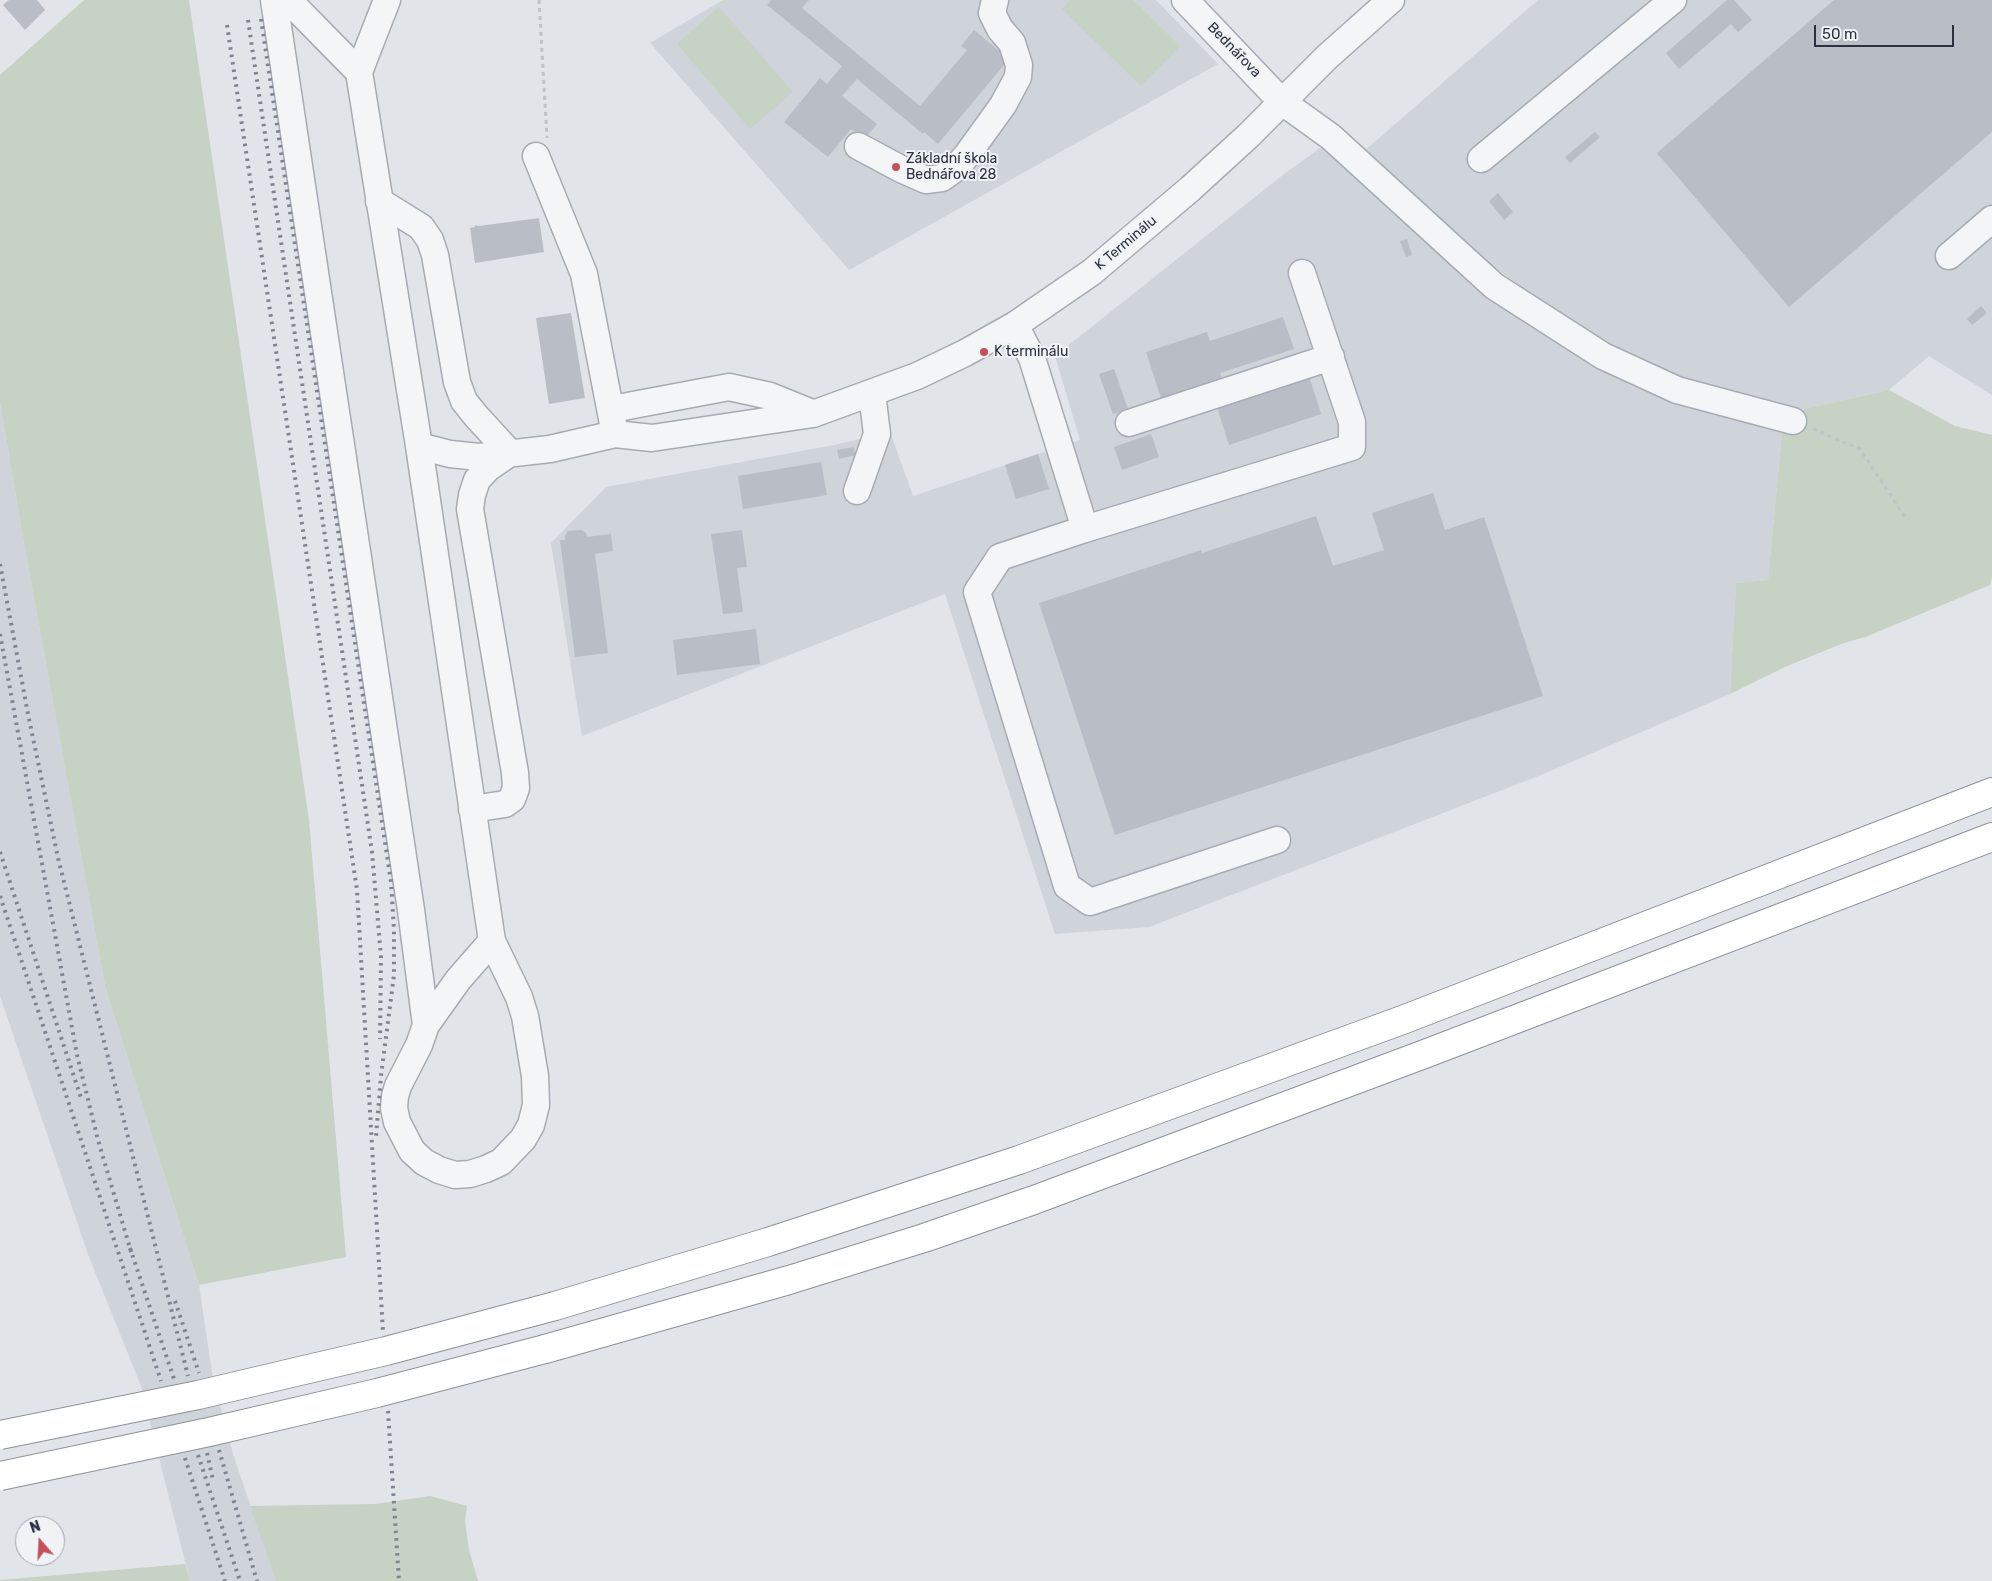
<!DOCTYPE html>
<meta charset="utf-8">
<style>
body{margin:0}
#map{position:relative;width:1992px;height:1581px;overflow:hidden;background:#e1e4e9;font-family:Rubik,sans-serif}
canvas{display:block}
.north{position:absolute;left:15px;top:1516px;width:50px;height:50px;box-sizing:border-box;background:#f0f3f6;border:1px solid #a1a5ad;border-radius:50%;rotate:341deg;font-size:14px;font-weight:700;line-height:20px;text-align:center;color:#2b313f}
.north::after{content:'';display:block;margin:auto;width:18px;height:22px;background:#c4505b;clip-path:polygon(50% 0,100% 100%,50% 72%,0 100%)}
.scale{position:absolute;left:1814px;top:25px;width:140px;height:22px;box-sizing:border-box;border:2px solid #2b313f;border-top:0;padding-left:6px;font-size:15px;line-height:18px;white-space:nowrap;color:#2b313f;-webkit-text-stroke:4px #f0f3f6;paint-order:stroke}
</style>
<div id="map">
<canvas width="1992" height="1581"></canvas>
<div class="north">N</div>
<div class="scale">50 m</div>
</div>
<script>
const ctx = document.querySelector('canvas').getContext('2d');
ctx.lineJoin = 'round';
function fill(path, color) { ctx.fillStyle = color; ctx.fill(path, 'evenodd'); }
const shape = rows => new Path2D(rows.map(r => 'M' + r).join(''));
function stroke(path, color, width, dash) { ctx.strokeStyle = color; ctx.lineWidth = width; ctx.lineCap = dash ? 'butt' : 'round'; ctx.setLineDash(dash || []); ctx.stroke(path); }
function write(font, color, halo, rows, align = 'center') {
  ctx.font = font + ' Rubik,sans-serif'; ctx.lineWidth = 4; ctx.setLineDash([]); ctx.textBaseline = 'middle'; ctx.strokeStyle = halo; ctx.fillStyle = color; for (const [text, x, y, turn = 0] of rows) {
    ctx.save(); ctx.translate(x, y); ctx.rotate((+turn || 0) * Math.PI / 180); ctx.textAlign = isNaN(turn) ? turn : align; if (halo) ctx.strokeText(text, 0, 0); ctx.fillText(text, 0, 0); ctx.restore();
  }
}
fill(shape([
 [723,0,1156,0,1218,64,849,270,650,43],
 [1538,0,1992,0,1992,395,1929,356,1889,390,1804,409,1746,404,1635,368,1491,265,1363,152],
 [1326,144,1568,341,1782,433,1768,580,1736,583,1730,694,1541,775,1149,927,1055,934,945,594,582,736,551,543,606,487,834,445,890,432,913,496,1080,440,1055,356,1284,174],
 [0,402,24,543,105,986,199,1285,213,1379,233,1454,276,1581,190,1581,141,1386,89,1257,0,996]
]), '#cfd3da');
fill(shape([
 [84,0,189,0,309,820,346,1257,199,1285,105,986,24,543,0,402,0,75],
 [1070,0,1133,0,1180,46,1141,86,1062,9],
 [719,7,793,92,750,129,677,44],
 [1889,390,1955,426,1992,435,1992,577,1990,585,1868,636,1841,644,1785,667,1730,694,1736,583,1768,580,1782,433,1804,409],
 [430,1496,467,1506,465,1521,469,1550,478,1581,276,1581,250,1506,376,1504],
 [185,1564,190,1581,0,1581,0,1580]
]), '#c6d2c3');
fill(shape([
 [9,0,37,0,45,10,25,30,3,5],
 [771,0,809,0,802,8,920,106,967,50,961,46,974,30,1009,59,938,144,924,132,923,134,857,79,842,96,877,124,865,138,851,129,828,157,784,122,820,78,827,84,842,66,767,5],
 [1727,0,1734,0,1752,20,1738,32,1731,24,1679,69,1666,53],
 [1834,0,1992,0,1992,132,1789,307,1657,153],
 [1595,132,1600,137,1570,163,1565,157],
 [1498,193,1513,212,1504,220,1489,201],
 [539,218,544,252,475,263,470,228,475,227,475,225,479,226],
 [1407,239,1412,255,1406,257,1400,241],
 [1981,306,1987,313,1972,325,1967,319],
 [571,313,585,398,549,404,536,318],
 [1283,317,1294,349,1220,373,1223,382,1162,401,1146,352,1207,332,1210,341],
 [1114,369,1128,409,1113,414,1099,374],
 [1309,376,1321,414,1229,445,1217,407],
 [1151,434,1159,457,1122,470,1114,447],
 [854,447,855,455,839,459,837,450],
 [1038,454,1049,489,1016,499,1005,465],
 [821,462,827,495,743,509,738,476],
 [1433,493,1445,530,1484,517,1543,696,1115,835,1039,603,1201,550,1202,553,1316,516,1333,566,1384,550,1372,513],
 [582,530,586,533,587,537,611,534,613,551,595,554,608,653,575,657,560,540,565,540,565,536,568,531],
 [742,530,747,567,737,568,743,612,723,614,711,534],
 [756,629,760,664,677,675,673,640]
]), '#b9bdc5');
const minor = shape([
 [274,0,411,910,426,1025],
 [291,0,297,9,359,72],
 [387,0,359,72,419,446,492,941,519,997,525,1016,535,1076,536,1105,531,1125,523,1139,501,1162,486,1169,470,1174,455,1175,439,1170,424,1162,412,1151,397,1122,394,1108,395,1096,398,1086,419,1045,426,1025,458,980,492,941],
 [1185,0,1281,101,1331,137,1494,286,1603,356,1677,390,1793,421],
 [858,146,901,169,926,180,942,178,956,168,967,155,1003,105,1018,77,1019,65,1012,43,1000,29,992,13,995,0],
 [536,156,584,274,615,434],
 [1481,159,1673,0],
 [379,201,421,227,430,240,435,255,457,382,464,401,476,416,510,453,488,468,477,480,472,495,470,509,515,773,516,788,512,799,505,804,472,809],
 [1949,256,1992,219],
 [1015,325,1032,358,1085,529,1352,447,1352,422,1302,273],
 [612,409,729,387,770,396,812,413],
 [1129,423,1331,357],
 [419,446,450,454,479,457,550,449,615,434,652,438,813,414,917,376,965,353,1015,325,1092,272,1190,189,1248,136,1327,57,1391,0],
 [857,491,877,434,872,393],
 [1085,529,1000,557,977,592,1067,886,1090,902,1277,840]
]);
const highway = shape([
 [555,1306,768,1242,1019,1160,1405,1019,1992,792],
 [545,1349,789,1280,924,1238,1034,1200,1422,1055,1992,837]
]);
stroke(minor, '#a7abb3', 29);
stroke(highway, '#8a919e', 30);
stroke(shape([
 [539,0,547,138],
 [1813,429,1860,449,1907,520]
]), '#bfc2c7', 3, [4, 4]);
stroke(minor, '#f3f5f7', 26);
stroke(highway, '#fff', 28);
stroke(shape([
 [261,19,391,882,394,930,394,975,381,1076,376,1137],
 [248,20,372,852,381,957,380,1039],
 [227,25,357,890,383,1332],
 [0,564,28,714,58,858,188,1376],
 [0,634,77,1055,98,1140,132,1255],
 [0,852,82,1101],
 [0,896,161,1381],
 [130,1248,174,1379],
 [175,1301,199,1373],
 [388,1411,399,1581],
 [219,1450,257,1581],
 [207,1453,213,1480],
 [198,1455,240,1581],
 [185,1458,225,1581]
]), '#7c8391', 4, [2.5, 5]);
const highwayBridge = shape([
 [0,1435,198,1395,304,1370,386,1351,555,1306],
 [0,1476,209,1432,377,1393,545,1349]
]);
stroke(highwayBridge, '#8a919e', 30, []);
stroke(highwayBridge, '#fff', 28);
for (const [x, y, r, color] of [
 [896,167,5,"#c4505b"],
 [984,352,5,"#c4505b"]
]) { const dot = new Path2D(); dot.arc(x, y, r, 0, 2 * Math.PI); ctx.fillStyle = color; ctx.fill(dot); stroke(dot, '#f0f3f6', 2); }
write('14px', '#2b313f', '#f0f3f6', [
 ["Bednářova",1234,50,46],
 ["K Terminálu",1126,243,-40]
]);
write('14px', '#2b313f', '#f0f3f6', [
 ["Základní škola",906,159],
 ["Bednářova 28",906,175],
 ["K terminálu",994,352]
], 'left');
</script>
